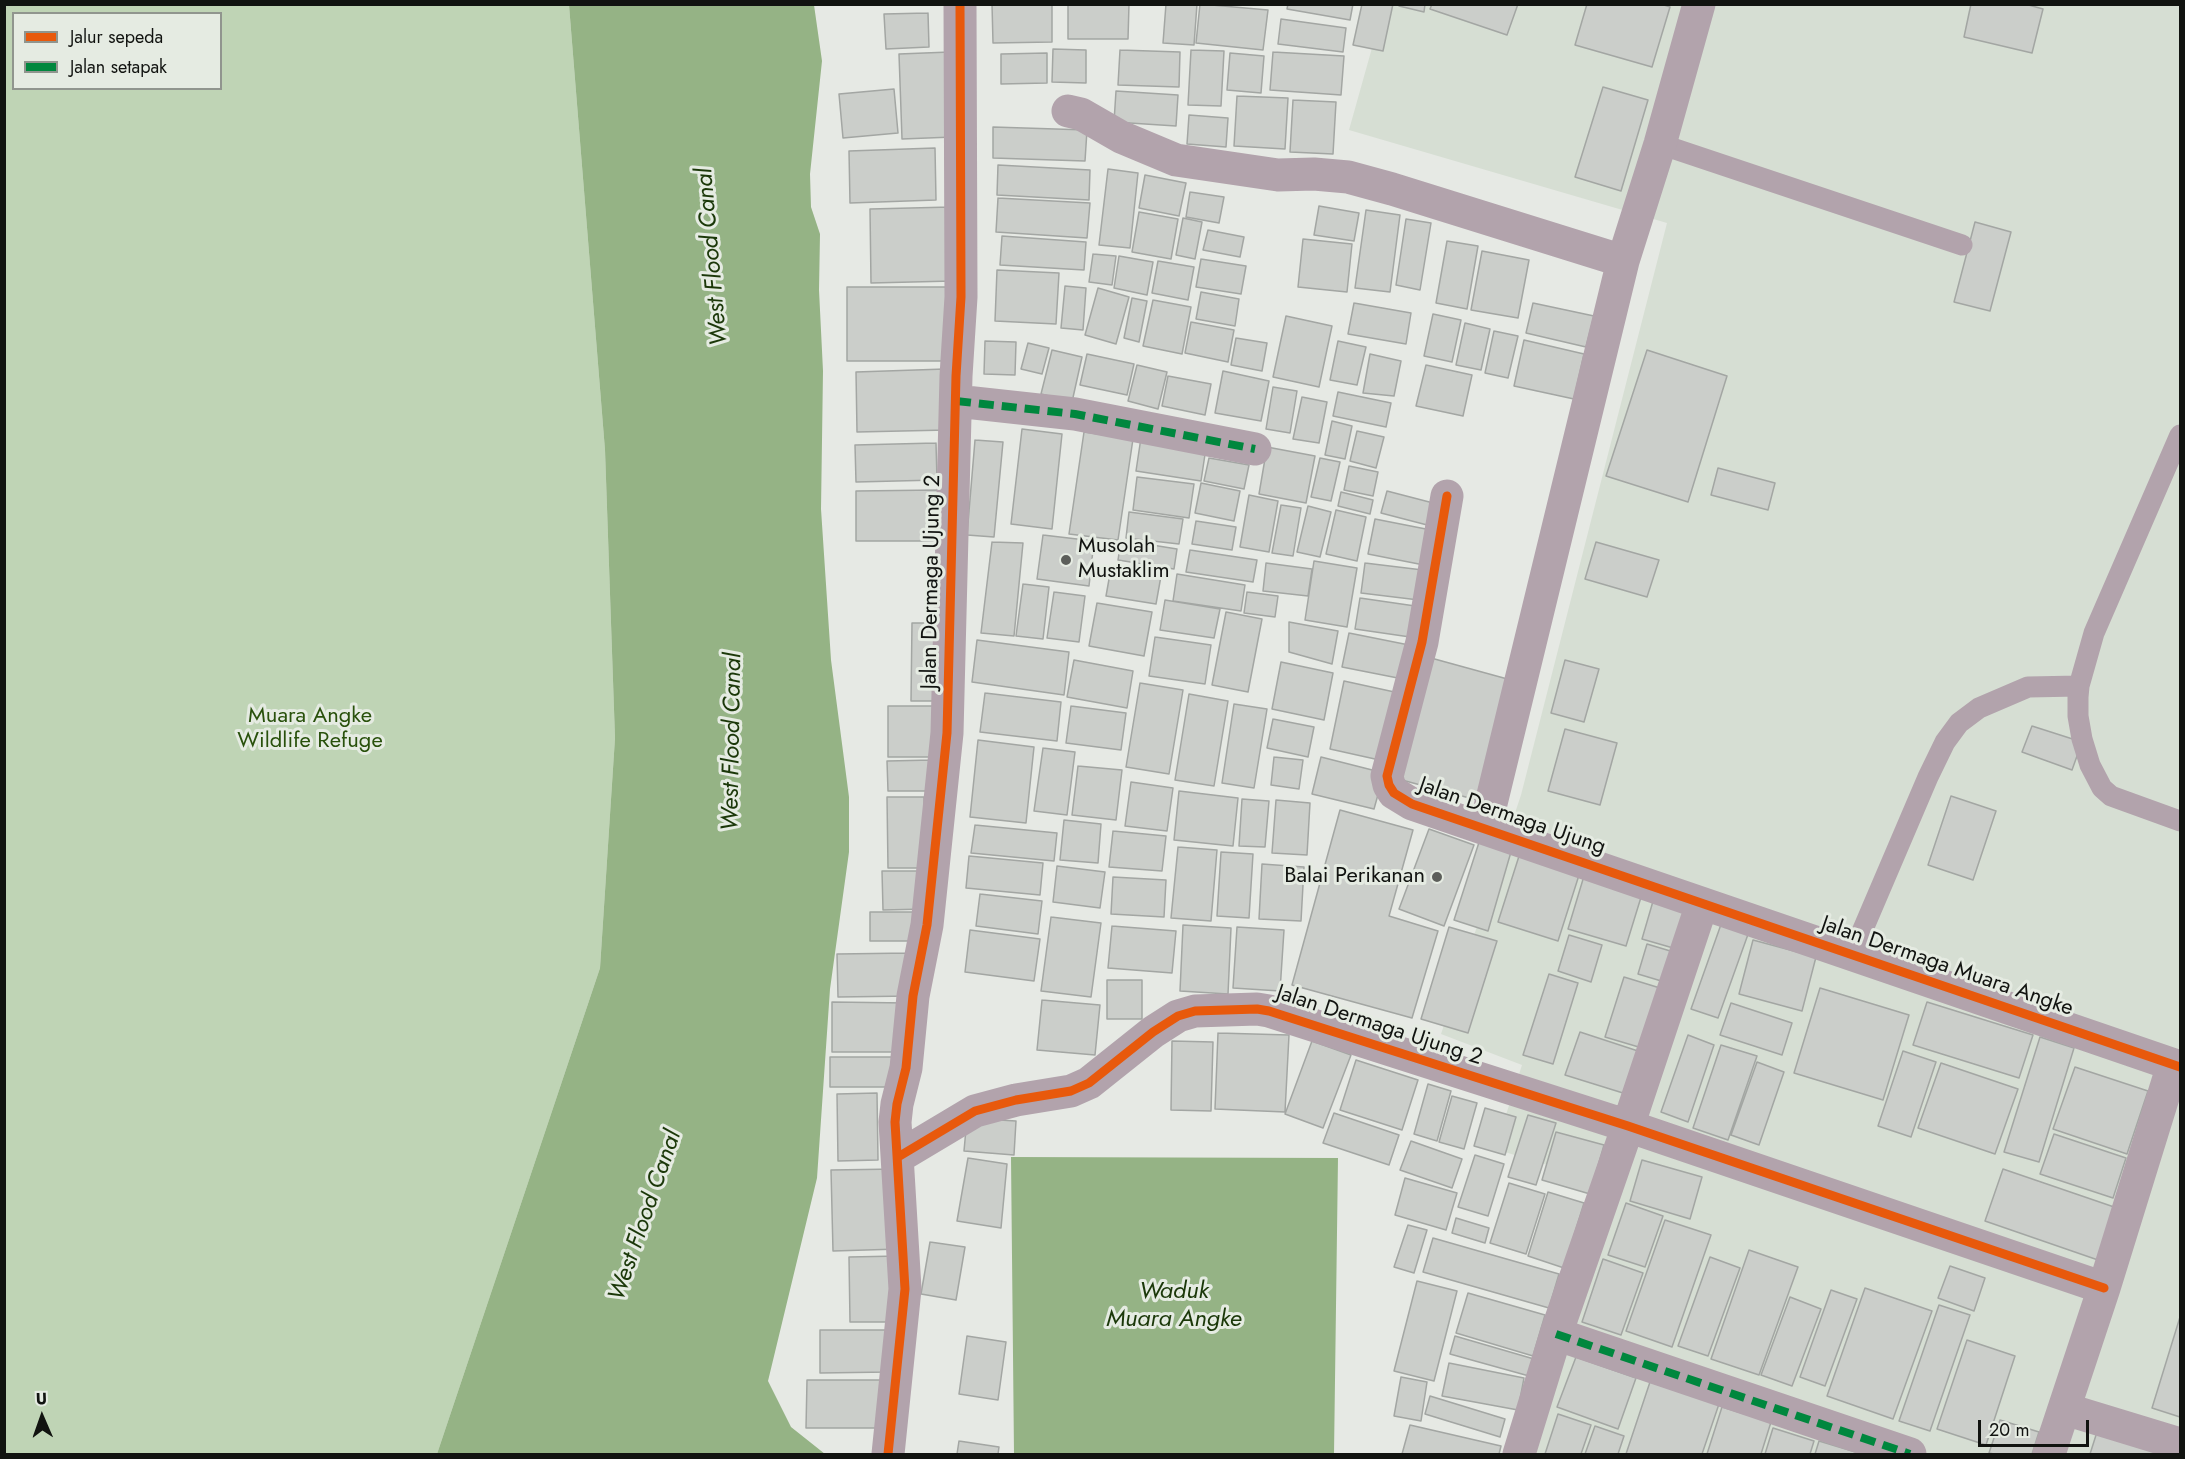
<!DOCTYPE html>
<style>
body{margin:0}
#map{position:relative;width:2185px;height:1459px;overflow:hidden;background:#e6e9e4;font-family:Jost,sans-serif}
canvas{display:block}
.frame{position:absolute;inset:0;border:6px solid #111310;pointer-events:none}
.legend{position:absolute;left:12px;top:12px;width:210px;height:78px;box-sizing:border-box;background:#e5ebe2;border:2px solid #90958e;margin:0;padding:8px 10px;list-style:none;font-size:18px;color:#111310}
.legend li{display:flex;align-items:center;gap:12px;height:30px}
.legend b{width:30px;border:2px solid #90958e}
.north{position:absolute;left:12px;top:1387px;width:60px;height:60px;-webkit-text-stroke:4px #e5ebe2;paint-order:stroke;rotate:358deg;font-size:16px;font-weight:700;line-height:24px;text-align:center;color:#111310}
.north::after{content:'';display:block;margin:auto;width:21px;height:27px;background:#111310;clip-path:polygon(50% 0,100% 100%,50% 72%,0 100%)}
.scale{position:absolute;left:1978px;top:1420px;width:111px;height:27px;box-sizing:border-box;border:3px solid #111310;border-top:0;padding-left:8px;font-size:18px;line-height:21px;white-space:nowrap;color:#111310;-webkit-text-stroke:4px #e5ebe2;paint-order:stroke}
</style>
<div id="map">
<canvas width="2185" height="1459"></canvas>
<div class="frame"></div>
<ul class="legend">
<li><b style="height:8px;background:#e8590c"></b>Jalur sepeda</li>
<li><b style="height:8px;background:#00873e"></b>Jalan setapak</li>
</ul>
<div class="north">U</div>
<div class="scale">20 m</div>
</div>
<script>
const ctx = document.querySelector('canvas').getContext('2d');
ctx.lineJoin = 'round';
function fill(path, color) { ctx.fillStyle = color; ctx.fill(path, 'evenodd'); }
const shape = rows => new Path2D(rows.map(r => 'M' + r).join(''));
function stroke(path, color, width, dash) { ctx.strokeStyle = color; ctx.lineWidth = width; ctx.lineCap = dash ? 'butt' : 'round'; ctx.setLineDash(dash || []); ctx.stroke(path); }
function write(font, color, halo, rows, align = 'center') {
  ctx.font = font + ' Jost,sans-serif'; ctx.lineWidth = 6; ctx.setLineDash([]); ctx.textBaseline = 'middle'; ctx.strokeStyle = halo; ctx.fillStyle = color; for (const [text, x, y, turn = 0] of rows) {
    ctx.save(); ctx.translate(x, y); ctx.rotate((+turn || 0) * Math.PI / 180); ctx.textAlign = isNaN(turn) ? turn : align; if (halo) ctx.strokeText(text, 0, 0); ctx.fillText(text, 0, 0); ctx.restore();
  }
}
fill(shape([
 [1384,5,2180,5,2180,1454,1528,1454,1614,1185,1495,1149,1522,1065,1441,1034,1521,795,1667,223,1349,130]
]), '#d6ded3');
fill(shape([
 [5,5,569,5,605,450,615,738,600,968,437,1454,5,1454],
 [14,14,220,14,220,88,14,88]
]), '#bfd4b5');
fill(shape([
 [569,5,814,5,822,61,810,174,811,207,820,234,819,290,823,371,821,509,831,660,849,797,849,852,830,989,817,1178,768,1381,791,1427,825,1454,437,1454,600,968,615,738,605,450],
 [1011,1157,1338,1158,1334,1454,1014,1454]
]), '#95b385');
const building = shape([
 [992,4,1052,4,1052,42,993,43,992,4],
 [1068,4,1129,4,1128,39,1068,39,1068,4],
 [1166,4,1197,4,1194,45,1163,43,1166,4],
 [1200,4,1268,10,1263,50,1196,43,1200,4],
 [1288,4,1353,4,1350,20,1287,9,1288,4],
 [1362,4,1393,4,1383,51,1353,45,1362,4],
 [1399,4,1425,4,1424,12,1399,6,1399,4],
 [1432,4,1518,4,1507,35,1430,9,1432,4],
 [1587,4,1661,4,1670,7,1652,67,1575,45,1587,4],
 [1971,4,2025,4,2043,9,2032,53,1964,37,1971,4],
 [928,13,929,47,886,49,884,14,928,13],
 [1281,19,1346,28,1343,52,1278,44,1281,19],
 [1053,49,1086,50,1086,83,1052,82,1053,49],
 [1120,50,1180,52,1179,87,1118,85,1120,50],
 [1191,50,1224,51,1221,106,1188,105,1191,50],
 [950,52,953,137,902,139,899,54,950,52],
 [1273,52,1344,56,1341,95,1270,90,1273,52],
 [1047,53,1047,83,1001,84,1001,54,1047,53],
 [1230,53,1264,56,1261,93,1227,90,1230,53],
 [1603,87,1648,100,1621,191,1575,177,1603,87],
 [894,89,898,133,843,138,839,94,894,89],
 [1116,91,1178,95,1176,126,1114,122,1116,91],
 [1237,96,1288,98,1285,149,1234,146,1237,96],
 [1293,100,1336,102,1333,154,1290,152,1293,100],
 [1189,115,1228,118,1226,147,1187,144,1189,115],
 [993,127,1087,130,1085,161,993,158,993,127],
 [935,148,936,200,850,203,849,151,935,148],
 [998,165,1090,170,1089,200,997,195,998,165],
 [1108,169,1138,173,1130,248,1099,245,1108,169],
 [1145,175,1186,183,1179,216,1139,208,1145,175],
 [1190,192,1224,197,1219,223,1186,217,1190,192],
 [998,198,1090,203,1087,238,996,232,998,198],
 [1319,206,1359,213,1354,241,1314,235,1319,206],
 [951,207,953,281,871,283,870,209,951,207],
 [1366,210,1400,215,1390,292,1355,288,1366,210],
 [1139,212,1178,219,1171,259,1132,252,1139,212],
 [1183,218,1202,222,1195,259,1176,255,1183,218],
 [1406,219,1431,223,1420,290,1396,285,1406,219],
 [1975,222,2011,232,1990,311,1954,302,1975,222],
 [1208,230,1244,237,1240,257,1203,250,1208,230],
 [1002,236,1086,242,1084,270,1000,265,1002,236],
 [1303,239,1352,244,1347,292,1298,287,1303,239],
 [1447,241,1478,246,1467,309,1436,303,1447,241],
 [1482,251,1529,260,1518,318,1471,310,1482,251],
 [1093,254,1116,256,1112,285,1089,282,1093,254],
 [1119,256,1153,262,1147,295,1114,288,1119,256],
 [1201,259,1246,266,1241,294,1196,287,1201,259],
 [1158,261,1194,267,1188,300,1152,293,1158,261],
 [997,270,1059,273,1056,324,995,321,997,270],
 [1065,286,1086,288,1083,330,1061,328,1065,286],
 [847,287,946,287,946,361,847,361,847,287],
 [1098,288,1129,297,1116,344,1085,335,1098,288],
 [1201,292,1239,299,1235,326,1196,319,1201,292],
 [1132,298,1147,301,1139,342,1124,338,1132,298],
 [1153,300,1191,307,1182,354,1143,346,1153,300],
 [1354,303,1411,313,1406,344,1348,334,1354,303],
 [1533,303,1594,316,1586,347,1526,333,1533,303],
 [1433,314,1461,320,1452,362,1424,356,1433,314],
 [1286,316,1332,326,1319,387,1273,377,1286,316],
 [1191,322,1234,330,1228,362,1185,353,1191,322],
 [1465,323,1490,329,1481,370,1456,365,1465,323],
 [1494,331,1518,336,1508,378,1485,373,1494,331],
 [1236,338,1267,343,1262,371,1231,365,1236,338],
 [1524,340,1584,354,1574,399,1514,386,1524,340],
 [985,341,1016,342,1015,375,984,374,985,341],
 [1338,341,1366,347,1357,385,1330,380,1338,341],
 [1028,343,1049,348,1042,374,1021,369,1028,343],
 [1052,350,1082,357,1072,402,1041,394,1052,350],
 [1647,350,1727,376,1688,502,1606,476,1647,350],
 [1087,354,1134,364,1127,395,1080,385,1087,354],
 [1370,354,1401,361,1394,396,1363,393,1370,354],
 [1137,365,1167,372,1158,409,1128,401,1137,365],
 [1426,365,1472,375,1463,416,1416,406,1426,365],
 [945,369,947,430,857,432,856,372,945,369],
 [1223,371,1269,381,1261,421,1215,413,1223,371],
 [1168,376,1211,384,1205,415,1162,406,1168,376],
 [1273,387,1297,391,1290,433,1266,429,1273,387],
 [1338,392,1391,403,1386,427,1333,416,1338,392],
 [1302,397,1327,402,1319,443,1293,439,1302,397],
 [1332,421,1352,426,1345,459,1325,455,1332,421],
 [1022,429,1062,434,1052,529,1011,524,1022,429],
 [1142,431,1207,441,1201,481,1136,471,1142,431],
 [1357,431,1384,437,1376,468,1350,461,1357,431],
 [1084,432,1133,439,1118,540,1069,534,1084,432],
 [975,440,1003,442,994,537,967,535,975,440],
 [936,443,937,480,856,482,855,445,936,443],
 [1267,447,1315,456,1306,503,1259,494,1267,447],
 [1209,458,1249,465,1244,489,1204,481,1209,458],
 [1320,458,1340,462,1331,501,1311,497,1320,458],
 [1349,466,1378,472,1373,496,1344,490,1349,466],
 [1718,468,1775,483,1768,510,1711,495,1718,468],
 [1137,477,1194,484,1189,518,1133,510,1137,477],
 [1201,483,1240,491,1234,521,1195,513,1201,483],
 [938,490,938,541,856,541,856,491,938,490],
 [1387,491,1437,504,1431,526,1381,513,1387,491],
 [1341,492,1373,500,1370,514,1338,506,1341,492],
 [1249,495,1278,501,1269,552,1240,547,1249,495],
 [1281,505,1301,508,1293,556,1272,553,1281,505],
 [1308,506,1331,512,1320,557,1297,552,1308,506],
 [1336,510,1366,517,1357,561,1326,554,1336,510],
 [1129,512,1183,519,1179,544,1126,538,1129,512],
 [1375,519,1436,531,1429,566,1368,554,1375,519],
 [1196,521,1236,527,1232,550,1192,544,1196,521],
 [1043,535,1094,541,1089,586,1037,579,1043,535],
 [1121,540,1177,549,1174,569,1118,560,1121,540],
 [992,542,1023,543,1014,636,981,633,992,542],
 [1596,542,1659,560,1647,597,1585,579,1596,542],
 [1190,550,1257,560,1253,582,1186,572,1190,550],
 [1314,561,1357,568,1347,627,1305,620,1314,561],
 [1266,563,1312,569,1308,596,1263,591,1266,563],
 [1365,563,1431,571,1427,601,1361,593,1365,563],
 [1111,568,1161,576,1156,604,1106,596,1111,568],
 [1177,574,1245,585,1241,611,1173,601,1177,574],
 [1023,584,1049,587,1043,639,1016,636,1023,584],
 [1054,592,1085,596,1079,642,1047,638,1054,592],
 [1247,592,1278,596,1275,617,1244,613,1247,592],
 [1360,598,1422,607,1417,638,1355,629,1360,598],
 [1165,600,1220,609,1214,638,1160,630,1165,600],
 [1097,603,1152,612,1144,656,1089,646,1097,603],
 [1226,612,1262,619,1248,692,1212,685,1226,612],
 [1289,622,1338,631,1332,664,1289,652,1289,622],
 [912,623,937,623,936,701,911,701,912,623],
 [1349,633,1414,646,1408,680,1342,667,1349,633],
 [1155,637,1211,645,1205,684,1149,676,1155,637],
 [977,640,1069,652,1064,695,972,682,977,640],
 [1431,658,1511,680,1477,800,1398,779,1431,658],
 [1074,660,1133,671,1127,708,1067,697,1074,660],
 [1565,660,1599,669,1584,722,1551,713,1565,660],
 [1281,662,1333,673,1324,720,1272,709,1281,662],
 [1344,681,1399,693,1384,761,1330,749,1344,681],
 [1140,683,1183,690,1169,774,1126,767,1140,683],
 [985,693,1061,702,1057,741,980,732,985,693],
 [1189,694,1228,701,1214,786,1175,780,1189,694],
 [1234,704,1267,709,1254,788,1222,783,1234,704],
 [888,706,937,706,937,757,888,757,888,706],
 [1071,706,1126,713,1121,750,1066,743,1071,706],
 [1273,719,1314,727,1308,757,1267,748,1273,719],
 [2032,726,2082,742,2072,770,2022,752,2032,726],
 [1565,729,1617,743,1600,805,1548,791,1565,729],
 [978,740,1034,747,1026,823,970,817,978,740],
 [1043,748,1075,752,1067,815,1034,811,1043,748],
 [1274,757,1303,760,1299,789,1271,785,1274,757],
 [1321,757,1384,773,1374,809,1312,794,1321,757],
 [933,760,934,791,888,791,887,761,933,760],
 [1078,766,1122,770,1116,820,1072,815,1078,766],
 [1131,782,1173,788,1167,831,1125,826,1131,782],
 [1179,791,1238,798,1233,846,1174,840,1179,791],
 [1951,796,1996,811,1973,880,1928,865,1951,796],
 [887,797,924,797,925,868,888,868,887,797],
 [1242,799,1269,801,1265,847,1239,846,1242,799],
 [1276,800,1310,803,1307,855,1272,853,1276,800],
 [1340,810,1413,830,1389,916,1438,931,1412,1018,1292,985,1340,810],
 [1064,820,1101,824,1098,863,1060,860,1064,820],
 [975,825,1057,833,1054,861,971,853,975,825],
 [1429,829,1474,845,1444,926,1399,909,1429,829],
 [1113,831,1166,836,1162,871,1109,867,1113,831],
 [1482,833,1513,845,1488,931,1454,920,1482,833],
 [1178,847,1217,850,1211,921,1171,918,1178,847],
 [1221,852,1253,854,1249,918,1217,916,1221,852],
 [1520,853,1580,872,1558,941,1498,922,1520,853],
 [969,856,1043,863,1040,895,966,888,969,856],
 [1262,864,1304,867,1301,921,1259,919,1262,864],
 [1057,866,1105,872,1100,908,1053,902,1057,866],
 [882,871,924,871,925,909,883,910,882,871],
 [1584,876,1642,894,1626,946,1568,929,1584,876],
 [1113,877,1166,880,1164,917,1111,914,1113,877],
 [1656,891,1694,902,1680,950,1642,939,1656,891],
 [980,894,1042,901,1038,934,976,926,980,894],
 [870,912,921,912,920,941,870,941,870,912],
 [1724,916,1751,926,1718,1018,1691,1009,1724,916],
 [1051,917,1101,923,1091,997,1041,991,1051,917],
 [1183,925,1231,928,1228,994,1180,991,1183,925],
 [1112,926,1176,931,1172,973,1108,968,1112,926],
 [1237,927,1284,930,1280,991,1233,988,1237,927],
 [1449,927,1497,941,1468,1033,1421,1019,1449,927],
 [970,930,1040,939,1034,981,965,972,970,930],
 [1569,935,1602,945,1591,982,1558,971,1569,935],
 [1753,940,1816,957,1802,1011,1739,994,1753,940],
 [1647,944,1677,953,1668,983,1638,974,1647,944],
 [910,953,911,996,838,997,837,954,910,953],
 [1549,974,1578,983,1553,1064,1523,1055,1549,974],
 [1624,977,1660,988,1642,1048,1605,1037,1624,977],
 [1107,980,1142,980,1142,1019,1107,1019,1107,980],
 [1820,988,1909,1015,1883,1100,1794,1073,1820,988],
 [1042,1000,1100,1005,1095,1055,1037,1050,1042,1000],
 [832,1002,907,1003,907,1052,832,1052,832,1002],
 [1927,1002,2033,1035,2019,1078,1913,1045,1927,1002],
 [1731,1003,1792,1023,1782,1055,1720,1035,1731,1003],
 [1580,1032,1638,1051,1623,1093,1565,1075,1580,1032],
 [1218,1033,1289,1035,1285,1112,1215,1109,1218,1033],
 [1688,1035,1714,1045,1688,1122,1661,1112,1688,1035],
 [2040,1037,2074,1048,2039,1162,2004,1152,2040,1037],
 [1172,1041,1213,1042,1211,1111,1171,1110,1172,1041],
 [1312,1041,1351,1055,1323,1128,1285,1114,1312,1041],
 [1721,1045,1757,1056,1728,1140,1693,1128,1721,1045],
 [1903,1051,1936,1062,1911,1137,1878,1126,1903,1051],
 [830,1057,899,1057,899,1087,830,1087,830,1057],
 [1356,1060,1418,1080,1402,1130,1340,1110,1356,1060],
 [1757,1062,1784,1072,1759,1145,1731,1135,1757,1062],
 [1941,1063,2018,1089,1995,1154,1918,1128,1941,1063],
 [2075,1067,2148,1091,2127,1154,2053,1129,2075,1067],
 [1428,1084,1451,1091,1437,1141,1414,1134,1428,1084],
 [877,1093,878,1160,838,1161,837,1094,877,1093],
 [1452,1096,1477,1103,1464,1149,1439,1142,1452,1096],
 [1485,1108,1516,1117,1505,1155,1474,1146,1485,1108],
 [1334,1113,1399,1135,1389,1165,1323,1143,1334,1113],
 [1528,1115,1556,1123,1536,1185,1508,1177,1528,1115],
 [967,1118,1016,1121,1014,1155,964,1151,967,1118],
 [1556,1132,1604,1145,1590,1194,1542,1180,1556,1132],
 [2054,1134,2126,1158,2113,1198,2040,1174,2054,1134],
 [1411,1141,1462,1159,1452,1188,1400,1170,1411,1141],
 [1475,1155,1504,1164,1488,1216,1458,1207,1475,1155],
 [968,1158,1007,1164,1001,1228,957,1221,968,1158],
 [1642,1160,1702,1177,1690,1219,1630,1201,1642,1160],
 [897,1169,899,1249,833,1251,831,1170,897,1169],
 [2003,1169,2117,1208,2098,1260,1985,1221,2003,1169],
 [1405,1178,1457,1193,1446,1230,1395,1215,1405,1178],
 [1509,1183,1545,1194,1526,1254,1490,1243,1509,1183],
 [1548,1192,1584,1203,1564,1268,1528,1256,1548,1192],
 [1626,1203,1663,1216,1645,1267,1608,1255,1626,1203],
 [1456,1218,1489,1228,1485,1243,1452,1233,1456,1218],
 [1665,1220,1711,1235,1672,1347,1626,1331,1665,1220],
 [1408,1225,1427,1230,1414,1273,1394,1267,1408,1225],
 [1433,1238,1559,1274,1549,1308,1423,1272,1433,1238],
 [930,1242,965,1247,956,1300,921,1294,930,1242],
 [1749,1250,1798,1267,1759,1375,1711,1359,1749,1250],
 [899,1256,901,1322,850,1322,849,1257,899,1256],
 [1710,1257,1740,1268,1708,1356,1678,1346,1710,1257],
 [1603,1259,1643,1273,1621,1335,1582,1322,1603,1259],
 [1950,1266,1985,1278,1974,1311,1938,1298,1950,1266],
 [1417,1281,1457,1291,1434,1381,1394,1371,1417,1281],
 [1865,1288,1932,1311,1893,1419,1827,1396,1865,1288],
 [1831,1290,1857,1299,1825,1386,1800,1377,1831,1290],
 [1468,1293,1545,1315,1533,1356,1456,1333,1468,1293],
 [1790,1297,1821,1309,1792,1386,1761,1375,1790,1297],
 [1939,1305,1970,1315,1930,1431,1899,1421,1939,1305],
 [2180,1317,2180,1417,2152,1408,2180,1317],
 [820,1330,889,1330,889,1372,820,1373,820,1330],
 [967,1336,1006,1342,998,1400,959,1394,967,1336],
 [1455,1336,1534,1359,1529,1376,1450,1354,1455,1336],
 [1967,1340,2015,1356,1986,1445,1937,1429,1967,1340],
 [1576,1357,1636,1378,1618,1429,1557,1407,1576,1357],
 [1449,1363,1524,1378,1518,1410,1442,1396,1449,1363],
 [1401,1377,1427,1382,1421,1421,1394,1416,1401,1377],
 [807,1380,890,1380,890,1428,806,1428,807,1380],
 [1650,1382,1719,1404,1702,1454,1626,1454,1650,1382],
 [1430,1396,1505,1419,1500,1437,1425,1414,1430,1396],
 [1722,1407,1771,1422,1761,1454,1707,1454,1722,1407],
 [1558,1414,1591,1425,1581,1454,1545,1454,1558,1414],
 [2000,1420,2039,1432,2032,1454,1994,1454,1989,1453,2000,1420],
 [1410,1425,1501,1446,1499,1454,1402,1454,1410,1425],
 [1595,1426,1624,1436,1618,1454,1585,1454,1595,1426],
 [1773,1428,1814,1441,1810,1454,1765,1454,1773,1428],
 [2097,1432,2166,1454,2090,1454,2097,1432],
 [959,1441,999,1447,998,1454,957,1454,959,1441],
 [1819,1441,1862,1454,1815,1454,1819,1441]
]);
fill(building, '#cbceca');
stroke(building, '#a3a6a3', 1.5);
stroke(shape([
 [1660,144,1962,245],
 [2180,435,2094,633,2079,686,2078,697,2078,716,2082,739,2090,765,2102,788,2111,796,2180,821],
 [1852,955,1928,777,1945,742,1959,723,1979,708,2028,687,2079,686]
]), '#b2a3ac', 21);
stroke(shape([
 [1068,111,1081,114,1121,137,1176,160,1278,175,1314,174,1348,177,1392,189,1623,261],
 [956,401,1075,414,1255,449],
 [1447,496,1422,642,1387,776,1389,785,1394,793,1412,804,2180,1067],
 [1485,828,1623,261,1660,144,1699,4],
 [898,1157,975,1111,1016,1100,1071,1091,1089,1083,1153,1032,1178,1016,1195,1011,1257,1009,1269,1011,1628,1126,2104,1288],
 [1556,1334,1910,1454],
 [2065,1409,2180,1444],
 [888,1454,905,1289,895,1122,897,1104,906,1068,913,996,927,925,947,733,956,376,961,297,960,4],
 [1519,1454,1556,1334,1628,1126,1702,904],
 [2049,1454,2104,1288,2173,1065]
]), '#b2a3ac', 33);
stroke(shape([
 [956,401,1075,414,1255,449],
 [1556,1334,1910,1454]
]), '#00873e', 8, [15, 8]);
stroke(shape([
 [1447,496,1422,642,1387,776,1389,785,1394,793,1412,804,2180,1067],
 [898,1157,975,1111,1016,1100,1071,1091,1089,1083,1153,1032,1178,1016,1195,1011,1257,1009,1269,1011,1628,1126,2104,1288],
 [888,1454,905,1289,895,1122,897,1104,906,1068,913,996,927,925,947,733,956,376,961,297,960,4]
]), '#e8590c', 9);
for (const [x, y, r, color] of [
 [1066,560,6,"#5c5e5a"],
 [1437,877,6,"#5c5e5a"]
]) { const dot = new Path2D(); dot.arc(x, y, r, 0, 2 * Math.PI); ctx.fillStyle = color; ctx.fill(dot); stroke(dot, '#e5ebe2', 2); }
write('22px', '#111310', '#e5ebe2', [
 ["Musolah",1078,547],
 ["Mustaklim",1078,572],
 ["Balai Perikanan",1425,877,"right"]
], 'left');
write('22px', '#111310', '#e5ebe2', [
 ["Jalan Dermaga Ujung 2",932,582,-89],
 ["Jalan Dermaga Ujung",1512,817,19],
 ["Jalan Dermaga Muara Angke",1947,967,19],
 ["Jalan Dermaga Ujung 2",1379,1026,18]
]);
write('22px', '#29510c', '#e5ebe2', [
 ["Muara Angke",310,717],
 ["Wildlife Refuge",310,742]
]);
write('italic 24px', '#1b3809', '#e5ebe2', [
 ["West Flood Canal",713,257,-95],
 ["West Flood Canal",733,742,-89],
 ["West Flood Canal",646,1216,-71],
 ["Waduk",1174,1292],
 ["Muara Angke",1174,1320]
]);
</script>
